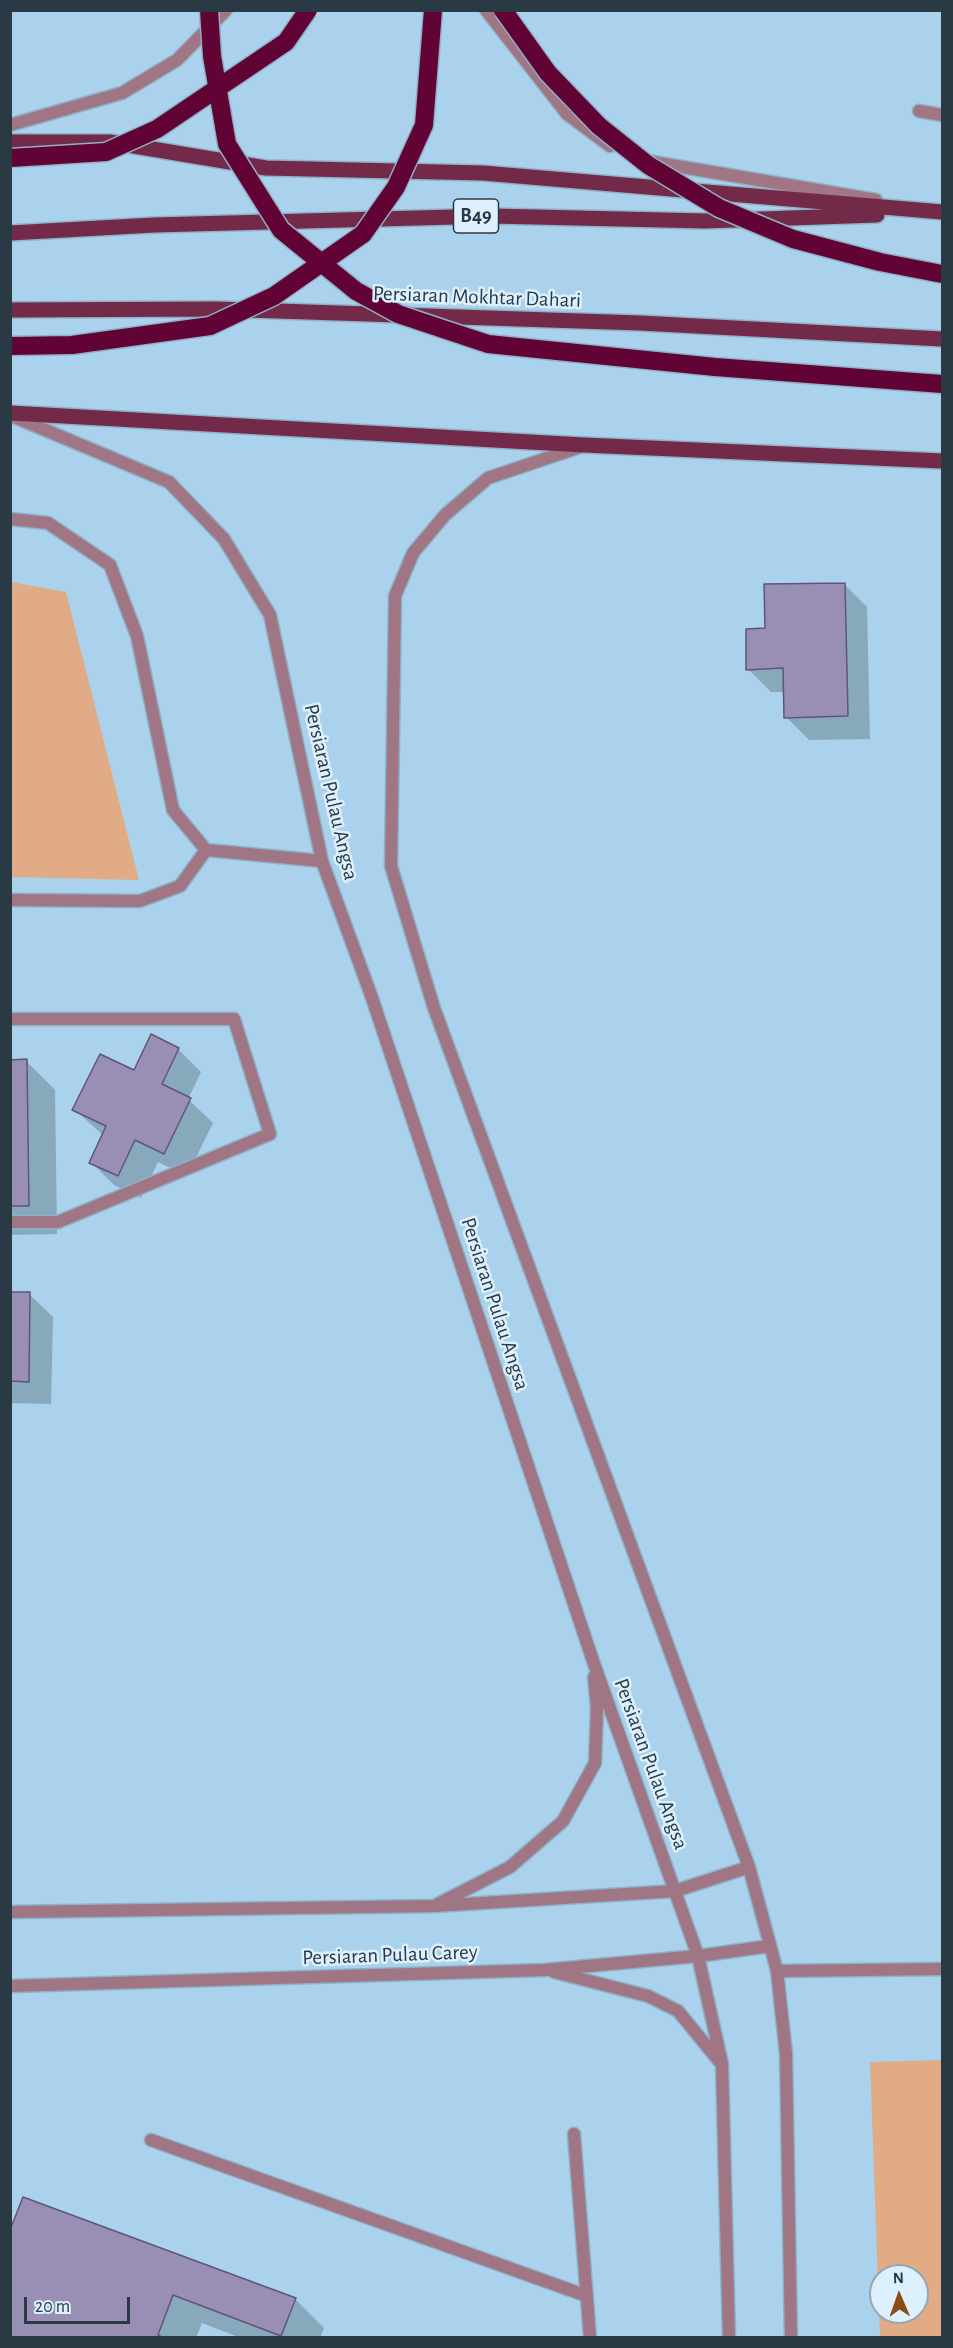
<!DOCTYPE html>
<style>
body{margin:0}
#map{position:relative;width:953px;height:2348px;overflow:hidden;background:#abd2ec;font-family:"Alegreya Sans",sans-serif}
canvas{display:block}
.frame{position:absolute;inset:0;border:12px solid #2a3a44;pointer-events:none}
.north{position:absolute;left:869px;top:2264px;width:60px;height:60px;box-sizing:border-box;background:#dcf0fd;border:2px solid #95a7b3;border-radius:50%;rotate:358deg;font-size:16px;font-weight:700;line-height:24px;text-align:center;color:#2a3a44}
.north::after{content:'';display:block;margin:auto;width:21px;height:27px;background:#8b4c13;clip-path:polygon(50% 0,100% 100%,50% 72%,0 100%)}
.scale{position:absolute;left:24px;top:2297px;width:106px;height:27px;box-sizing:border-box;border:3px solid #2a3a44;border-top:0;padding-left:8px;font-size:18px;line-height:21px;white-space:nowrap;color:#2a3a44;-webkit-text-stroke:4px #dcf0fd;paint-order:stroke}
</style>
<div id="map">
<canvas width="953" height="2348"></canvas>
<div class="frame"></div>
<div class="north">N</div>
<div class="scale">20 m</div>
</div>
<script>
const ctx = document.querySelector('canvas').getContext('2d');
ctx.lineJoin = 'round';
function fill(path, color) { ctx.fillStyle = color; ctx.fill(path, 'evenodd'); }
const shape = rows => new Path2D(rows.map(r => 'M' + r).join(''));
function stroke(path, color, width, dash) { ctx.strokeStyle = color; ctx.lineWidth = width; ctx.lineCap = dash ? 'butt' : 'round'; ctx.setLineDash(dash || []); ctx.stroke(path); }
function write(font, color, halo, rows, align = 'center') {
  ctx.font = font + ' "Alegreya Sans",sans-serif'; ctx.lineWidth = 5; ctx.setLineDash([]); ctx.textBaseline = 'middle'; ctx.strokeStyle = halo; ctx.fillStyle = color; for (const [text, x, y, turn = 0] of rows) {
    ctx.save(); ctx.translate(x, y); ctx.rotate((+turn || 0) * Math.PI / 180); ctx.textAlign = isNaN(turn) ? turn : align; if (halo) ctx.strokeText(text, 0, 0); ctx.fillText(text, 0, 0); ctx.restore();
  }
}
fill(shape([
 [11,582,66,592,139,880,11,877],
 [942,2060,942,2337,880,2337,870,2062],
 [881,2276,917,2276,917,2312,881,2312]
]), '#e0ab85');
fill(shape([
 [844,584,867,607,870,739,809,740,786,717,785,692,771,692,748,669,767,629],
 [178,1049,201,1072,188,1099,213,1123,187,1176,158,1162,141,1198,114,1185,91,1162,104,1136,74,1109],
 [10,1061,26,1061,55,1090,57,1234,10,1235],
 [10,1293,29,1294,53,1317,51,1404,10,1403],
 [10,2234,295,2299,324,2328,320,2338,241,2338,202,2323,196,2338,10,2338]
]), '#0003');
const building = shape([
 [845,583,848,716,784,718,783,668,746,670,746,629,765,628,764,584,845,583],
 [151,1034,179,1048,162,1084,191,1098,164,1154,135,1140,118,1176,89,1163,106,1126,72,1110,100,1054,134,1070,151,1034],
 [27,1059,29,1206,10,1206,10,1060,27,1059],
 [10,1292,30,1292,29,1382,10,1381,10,1292],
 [23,2197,296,2298,281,2336,173,2295,158,2335,164,2338,10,2338,10,2230,23,2197]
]);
fill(building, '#998fb4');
stroke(building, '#5e5577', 1.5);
const service = shape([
 [10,900,140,901,180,886,206,850],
 [10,1019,234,1019,270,1134,58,1222,10,1222],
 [777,1971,942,1969],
 [574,2134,590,2338],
 [151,2140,587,2296]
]);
const minor = shape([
 [919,111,942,115],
 [10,519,48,523,110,565,137,636,173,810,206,850,322,861]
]);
const tertiary = shape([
 [486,10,567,114,610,146],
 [10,125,122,93,177,60,226,10],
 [647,161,876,200],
 [12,416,169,482,224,539,270,615,322,861,371,995,593,1661,698,1956,722,2064,729,2338],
 [580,447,488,478,445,515,413,553,395,596,391,866,434,1008,749,1867,777,1971,786,2054,791,2338],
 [438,1904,510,1867,563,1821,595,1763,597,1708,594,1677],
 [10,1912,434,1906,675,1891,749,1867],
 [554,1972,648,1996,678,2011,719,2061],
 [10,1986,544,1970,698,1956,770,1946]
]);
const primary = shape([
 [10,142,110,142,266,168,483,173,942,212],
 [10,233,154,225,492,216,705,221,877,215],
 [10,310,217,309,640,323,942,339],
 [10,413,584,445,942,461]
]);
stroke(service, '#8fb1c7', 15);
stroke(minor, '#8fb1c7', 15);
stroke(tertiary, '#8fb1c7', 15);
stroke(primary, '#8fb1c7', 18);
stroke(service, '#a07584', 12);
stroke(minor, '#a07584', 12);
stroke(tertiary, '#a07584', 12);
stroke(primary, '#732a49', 15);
const motorwayBridge = shape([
 [209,10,212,56,227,144,281,230,356,291,398,314,488,344,715,367,942,384],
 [503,10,548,73,599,126,648,165,719,208,793,239,880,262,942,274],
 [10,158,106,152,157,129,286,42,308,10],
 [10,346,72,345,210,326,274,296,363,234,396,187,424,125,433,10]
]);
stroke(motorwayBridge, '#8fb1c7', 21, []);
stroke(motorwayBridge, '#610335', 18);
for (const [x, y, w] of [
 [476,216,45]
]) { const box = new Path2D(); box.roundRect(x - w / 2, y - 17, w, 34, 4.5); ctx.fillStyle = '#dcf0fd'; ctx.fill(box); stroke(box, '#2a3a44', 1.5); }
write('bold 20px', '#2a3a44', null, [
 ["B49",476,216]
]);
write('21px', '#2a3a44', '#dcf0fd', [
 ["Persiaran Mokhtar Dahari",477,297,2],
 ["Persiaran Pulau Angsa",331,792,77],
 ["Persiaran Pulau Angsa",495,1304,72],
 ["Persiaran Pulau Angsa",651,1764,70],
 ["Persiaran Pulau Carey",390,1955,-2]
]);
</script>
